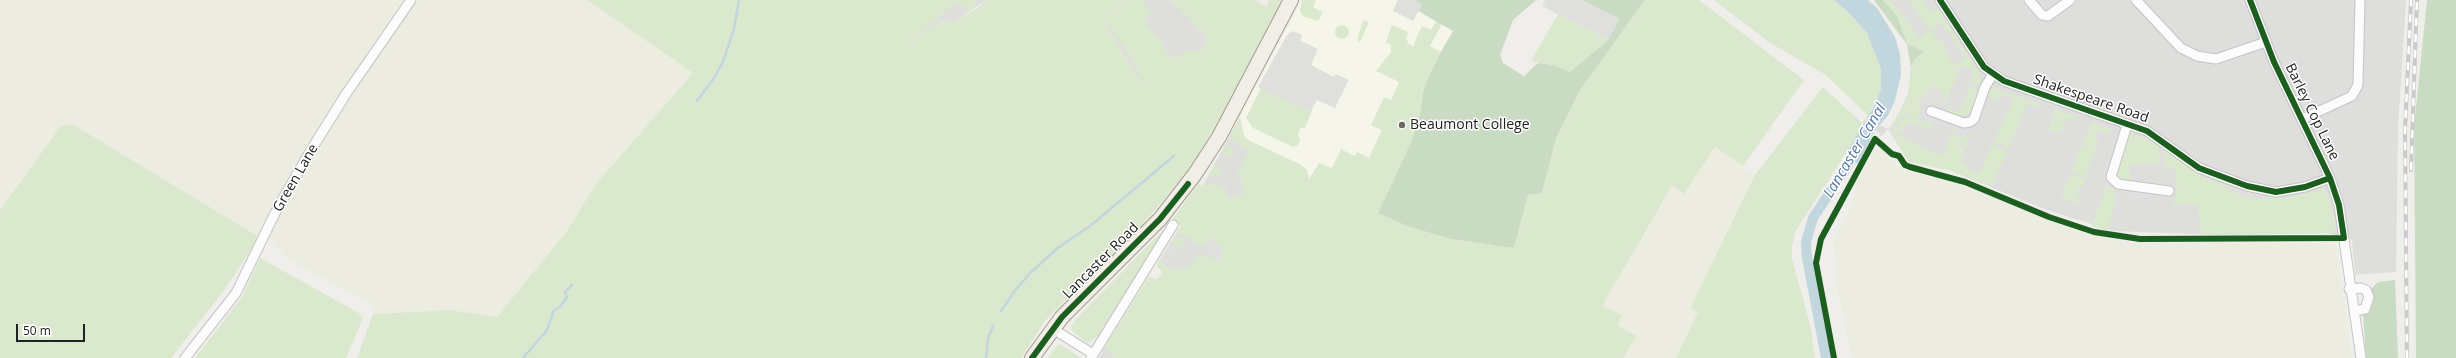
<!DOCTYPE html>
<style>
body{margin:0}
#map{position:relative;width:2456px;height:358px;overflow:hidden;background:#efeeeb;font-family:"Open Sans",sans-serif}
canvas{display:block}
.scale{position:absolute;left:16px;top:324px;width:69px;height:18px;box-sizing:border-box;border:2px solid #212121;border-top:0;padding-left:5px;font-size:12px;line-height:14px;white-space:nowrap;color:#212121;-webkit-text-stroke:3px #fff;paint-order:stroke}
</style>
<div id="map">
<canvas width="2456" height="358"></canvas>
<div class="scale">50 m</div>
</div>
<script>
const ctx = document.querySelector('canvas').getContext('2d');
ctx.lineJoin = 'round';
function fill(path, color) { ctx.fillStyle = color; ctx.fill(path, 'evenodd'); }
const shape = rows => new Path2D(rows.map(r => 'M' + r).join(''));
function stroke(path, color, width, dash) { ctx.strokeStyle = color; ctx.lineWidth = width; ctx.lineCap = dash ? 'butt' : 'round'; ctx.setLineDash(dash || []); ctx.stroke(path); }
function write(font, color, halo, rows, align = 'center') {
  ctx.font = font + ' "Open Sans",sans-serif'; ctx.lineWidth = 3; ctx.setLineDash([]); ctx.textBaseline = 'middle'; ctx.strokeStyle = halo; ctx.fillStyle = color; for (const [text, x, y, turn = 0] of rows) {
    ctx.save(); ctx.translate(x, y); ctx.rotate((+turn || 0) * Math.PI / 180); ctx.textAlign = isNaN(turn) ? turn : align; if (halo) ctx.strokeText(text, 0, 0); ctx.fillText(text, 0, 0); ctx.restore();
  }
}
fill(shape([
 [877,0,986,0,954,22,941,21,905,45],
 [1119,0,1171,0,1204,33,1208,38,1199,51,1238,84,1216,126,1147,86,1134,72,1104,21],
 [1874,0,2406,0,2398,129,2396,272,2355,275,2352,240,2327,233,2221,235,2114,231,2047,210,1949,170,1909,162,1888,129,1896,121,1909,91,1911,67,1907,44],
 [1240,117,1301,165,1221,258,1203,290,1159,261,1181,226],
 [1105,346,1114,358,1099,358]
]), '#dededc');
fill(shape([
 [1302,0,1428,0,1500,55,1503,63,1524,76,1407,226,1309,179,1301,165,1247,140,1244,136,1240,117]
]), '#f5f6e9');
fill(shape([
 [0,0,407,0,324,120,280,193,259,237,74,125,0,210],
 [417,0,587,0,693,73,595,185,567,231,497,317,450,310,373,314,373,307,369,302,289,260,268,238,297,181,328,128],
 [1715,147,1755,175,1690,308,1699,312,1676,358,1623,358,1637,336,1617,325,1622,316,1602,306,1673,186,1684,193],
 [1876,147,1884,151,1893,162,1908,172,1954,182,2073,230,2126,243,2336,244,2352,358,1852,358,1837,287,1833,238,1849,211,1857,180]
]), '#ecede0');
fill(shape([
 [587,0,973,0,978,5,968,11,957,2,907,44,941,21,954,22,980,6,986,0,1119,0,1111,11,1121,0,1145,0,1144,4,1151,11,1145,17,1149,22,1146,25,1164,44,1162,47,1166,52,1169,49,1171,51,1167,55,1170,58,1174,54,1178,58,1187,50,1199,51,1208,38,1171,0,1255,0,1266,7,1269,0,1283,0,1216,126,1190,168,1134,235,1078,287,1044,322,1021,358,357,358,373,314,450,310,497,317,567,231,595,185,693,73],
 [1105,19,1128,54,1146,85,1134,72,1104,21],
 [1302,0,1316,0,1313,7,1323,12,1318,21,1303,16,1300,11],
 [1645,0,1699,0,1804,80,1743,166,1715,147,1684,194,1672,186,1602,306,1622,315,1617,325,1637,336,1623,358,1114,358,1105,346,1149,276,1155,279,1158,278,1162,272,1156,265,1159,261,1174,272,1178,267,1181,269,1184,266,1188,269,1199,251,1211,260,1215,255,1221,259,1221,247,1210,239,1205,244,1199,245,1177,232,1181,226,1172,220,1199,183,1202,186,1204,183,1226,187,1228,198,1244,195,1240,175,1236,175,1249,150,1229,139,1240,117,1243,134,1246,139,1301,165,1307,170,1309,179,1319,163,1332,168,1341,149,1355,156,1357,152,1369,158,1382,130,1371,125,1384,97,1391,100,1399,82,1376,71,1391,52,1391,45,1386,42,1392,25,1408,32,1406,39,1408,40,1407,43,1413,46,1422,26,1431,30,1436,21,1442,24,1430,46,1440,52,1424,87,1420,113,1412,140,1378,213,1407,226,1451,239,1514,248,1528,195,1542,193,1556,138,1580,90],
 [1714,0,1834,0,1848,12,1867,33,1881,69,1881,89,1868,116,1826,75,1770,43],
 [1882,0,1891,0,1920,38,1930,30,1908,0,1923,0,1930,11,1936,9,1940,11,1981,76,1980,85,1970,81,1975,71,1961,65,1945,106,1933,86,1919,102,1922,105,1918,117,1906,113,1889,130,1907,99,1911,67,1915,58,1924,52,1907,44,1898,19],
 [1941,22,1965,57,1955,65,1945,53,1949,50,1941,39,1938,41,1931,30],
 [1558,14,1608,40,1570,72,1554,65,1531,61],
 [1363,20,1369,22,1360,42,1357,40],
 '1335 32a7 7 0 1 1 14 0a7 7 0 1 1-14 0Z',
 [1971,86,1978,89,1970,113,1964,115,1964,118,1946,111,1947,107,1959,112],
 [1823,87,1862,123,1858,134,1795,232,1792,247,1792,259,1811,328,1815,358,1676,358,1698,312,1690,308,1755,175],
 [1993,87,2040,104,2039,108,2027,104,2009,148,1994,141,2014,98,1999,94,1996,100,1987,97],
 [1261,88,1312,111,1305,128,1301,128,1298,134,1300,140,1297,146,1293,147,1253,128,1246,118],
 [2055,109,2077,117,2075,121,2067,118,2064,123,2052,118],
 [1907,115,1932,124,1930,129,1907,122,1902,133,1893,130],
 [2051,119,2064,124,2063,130,2060,129,2058,133,2048,129],
 [2092,122,2111,129,2109,133,2098,131,2096,138,2099,141,2086,174,2089,176,2088,178,2071,172],
 [74,125,259,237,225,289,171,358,0,358,0,210,61,126],
 [1891,131,1944,157,1952,132,1961,136,1957,149,1968,143,1960,161,1966,164,1965,167,1979,174,1992,144,2007,151,1992,187,1949,170,1909,162],
 [2131,132,2159,145,2159,164,2129,165,2130,180,2115,175,2127,135],
 [1971,133,1973,134,1970,139,1959,146,1963,136,1968,138],
 '1222.5 151a5.5 5.5 0 1 1 11 0a5.5 5.5 0 1 1-11 0Z',
 [2163,148,2202,177,2225,185,2230,191,2255,199,2289,197,2324,189,2328,193,2336,228,2332,233,2201,235,2197,204,2190,206,2189,203,2173,207,2177,185,2175,184,2175,167,2164,167],
 [1215,164,1222,175,1223,175,1208,176],
 [2070,174,2087,180,2084,181,2081,189,2078,189,2076,194,2080,196,2077,204,2061,198],
 [2106,186,2115,189,2115,205,2108,231,2092,226],
 [1164,229,1166,230,1097,337,1088,343,1072,331,1071,326,1080,315],
 [1175,236,1185,241,1180,249,1171,242],
 [260,258,359,313,363,318,346,358,195,358,242,297],
 [1059,344,1080,357,1079,358,1047,358]
]), '#dae8ce');
fill(shape([
 [1412,0,1536,0,1513,20,1500,55,1503,63,1524,76,1538,63,1554,65,1570,72,1608,40,1619,19,1582,0,1645,0,1580,90,1556,138,1542,193,1528,195,1514,248,1451,239,1407,226,1378,213,1412,140,1420,113,1424,87,1439,55,1453,31,1418,11,1422,4],
 [1874,0,1882,0,1892,10,1898,19,1907,44,1924,52,1915,58,1911,67,1907,44],
 [2427,0,2456,0,2456,358,2416,358,2414,127],
 [2395,280,2398,358,2366,358,2363,315,2371,307,2371,289,2378,282]
]), '#cadbc3');
fill(shape([
 [1398,0,1412,0,1422,4,1413,21,1393,11],
 [1545,0,1582,0,1619,19,1608,40,1542,6],
 [1926,0,1934,0,1939,7,1931,9],
 [1293,31,1302,35,1301,41,1318,49,1311,65,1334,77,1336,74,1349,80,1335,108,1317,100,1311,111,1258,87,1287,35],
 [1933,86,1947,97,1943,105,1944,110,1964,118,1968,129,1965,135,1919,118,1925,104,1921,101],
 [2008,86,2108,121,2102,122,2009,90],
 [2228,183,2258,193,2254,196,2229,187],
 [2118,188,2149,193,2148,201,2116,195],
 [1210,238,1221,247,1220,260,1199,245,1205,244],
 [1171,242,1180,249,1171,262,1178,267,1174,272,1159,261]
]), '#dfdfde');
fill(shape([
 [1834,0,1868,0,1877,8,1895,37,1900,54,1901,75,1895,100,1889,114,1874,132,1858,165,1848,150,1875,104,1881,89,1881,69,1867,33,1848,12]
]), '#c2d6de');
fill(shape([
 [1868,116,1879,125,1888,129,1881,136,1872,126,1862,123]
]), '#dedddc');
stroke(shape([
 [697,101,714,78,723,62,734,29,739,0],
 [1001,311,1014,292,1030,273,1059,247,1090,226,1174,156],
 [523,358,547,330,554,310,560,307,567,297,565,292,572,285],
 [986,358,988,338,993,326]
]), '#c2d6de', 2.5);
stroke(shape([
 [1826,358,1807,258,1806,242,1813,218,1860,147]
]), '#c2d6de', 10);
const minor = shape([
 [1940,0,1984,67,2004,81,2147,131,2199,168,2247,186,2276,192,2305,187,2330,178],
 [2029,0,2042,15,2048,16,2070,0],
 [2136,0,2181,48,2197,56,2216,59,2266,42],
 [2250,0,2274,62,2330,178,2339,205,2361,358],
 [1931,111,1964,123,1970,122,1974,119,1985,87,1993,74],
 [2302,119,2352,96,2358,85,2360,0],
 [2127,125,2111,177,2118,184,2169,191],
 [2349,289,2361,288,2366,290,2369,297,2365,309,2354,311],
 [1053,329,1093,354],
 [185,358,236,293,278,207,311,150,346,94,411,0],
 [1091,358,1173,225]
]);
const primary = shape([
 [1032,358,1062,317,1160,219,1195,174,1219,137,1291,0]
]);
stroke(minor, '#c5c4c3', 11);
stroke(primary, '#a39d8a', 16);
stroke(minor, '#fdfcfc', 9);
stroke(primary, '#f1eee8', 14);
const rail = shape([
 [2411,170,2417,0],
 [2407,358,2405,130,2411,0]
]);
stroke(rail, '#cbcbcb', 4);
stroke(rail, '#fff', 2.5, [8]);
stroke(shape([
 [1940,0,1984,67,2004,81,2147,131,2199,168,2247,186,2276,192,2305,187,2330,178],
 [1032,358,1062,317,1160,219,1188,184],
 [1834,358,1816,263,1821,239,1875,139,1892,154,1899,156,1905,165,1910,167,1965,182,2049,217,2094,232,2140,239,2344,238,2339,205,2330,178,2274,62,2250,0]
]), '#1b5e20', 6);
for (const [x, y, r, color] of [
 [1402,125,4,"#696968"]
]) { const dot = new Path2D(); dot.arc(x, y, r, 0, 2 * Math.PI); ctx.fillStyle = color; ctx.fill(dot); stroke(dot, '#fff', 1.5); }
write('14px', '#212121', '#fff', [
 ["Shakespeare Road",2091,99,19],
 ["Barley Cop Lane",2312,112,64],
 ["Green Lane",296,178,-60],
 ["Lancaster Road",1101,261,-45]
]);
write('14px', '#212121', '#fff', [
 ["Beaumont College",1410,125]
], 'left');
write('italic 15px', '#5878a7', '#fff', [
 ["Lancaster Canal",1855,151,-59]
]);
</script>
